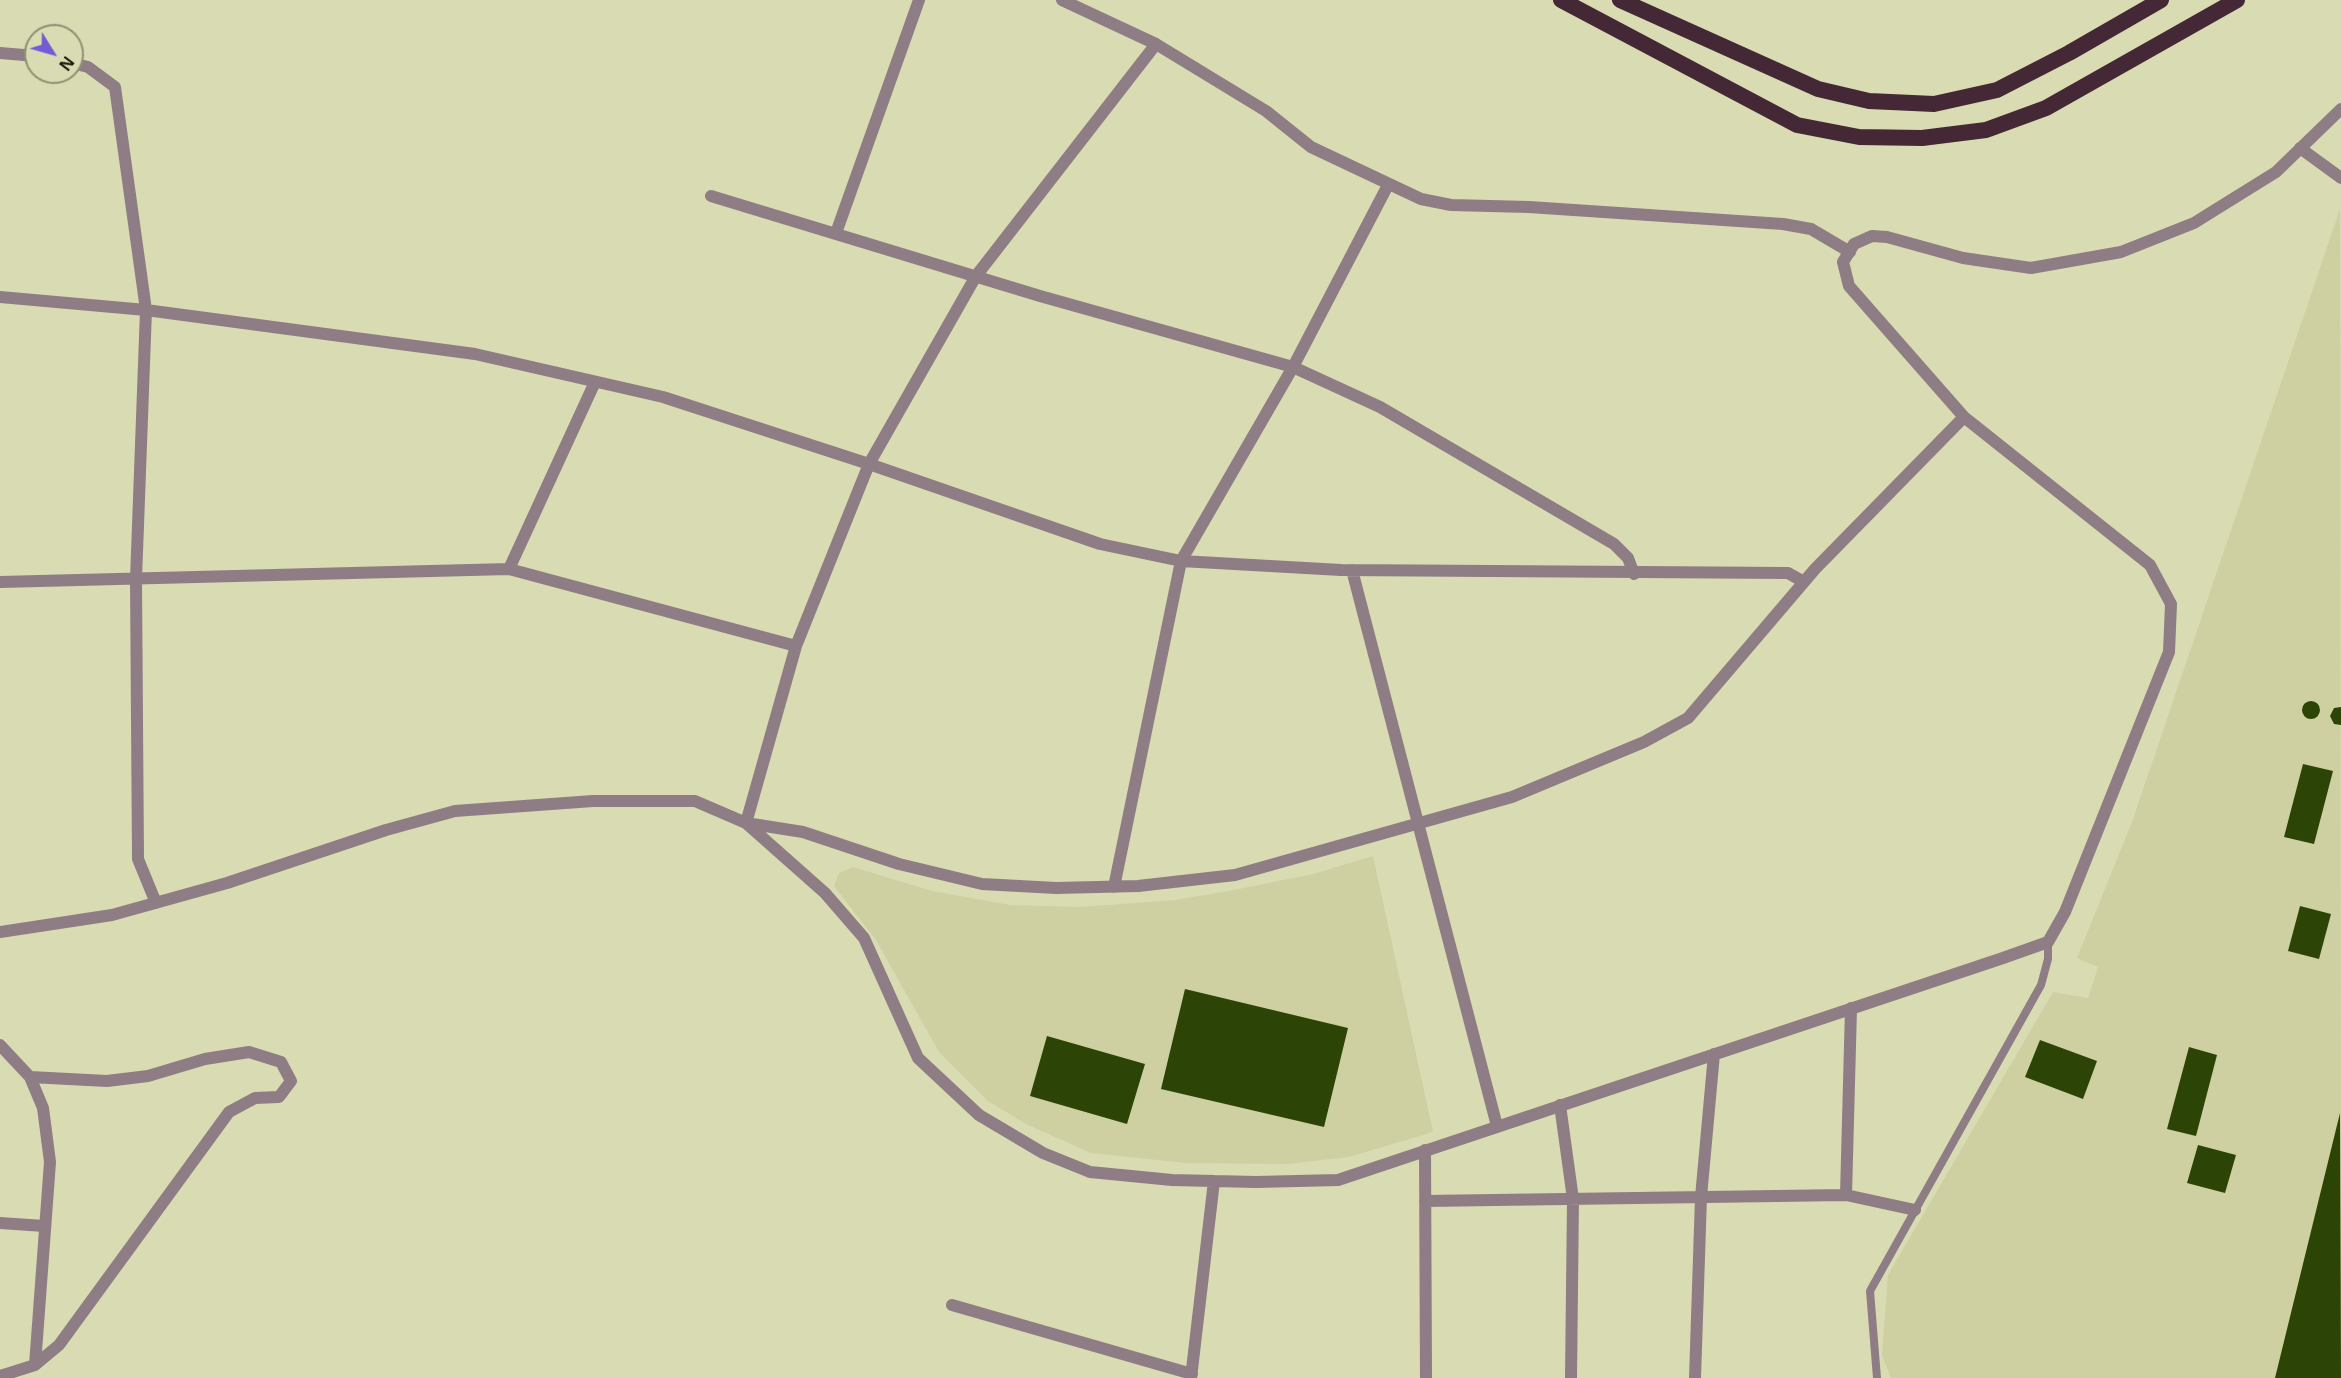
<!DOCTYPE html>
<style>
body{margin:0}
#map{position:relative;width:2341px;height:1378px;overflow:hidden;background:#d9dbb3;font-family:"Noto Sans",sans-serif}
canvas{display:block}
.north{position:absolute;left:24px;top:24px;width:60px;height:60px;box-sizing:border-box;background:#d9dbb3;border:2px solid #8f9173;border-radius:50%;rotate:127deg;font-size:16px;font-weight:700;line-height:24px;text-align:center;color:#202112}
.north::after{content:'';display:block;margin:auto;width:21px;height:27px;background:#745ad4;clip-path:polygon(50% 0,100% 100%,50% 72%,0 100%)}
</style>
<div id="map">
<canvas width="2341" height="1378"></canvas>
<div class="north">N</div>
</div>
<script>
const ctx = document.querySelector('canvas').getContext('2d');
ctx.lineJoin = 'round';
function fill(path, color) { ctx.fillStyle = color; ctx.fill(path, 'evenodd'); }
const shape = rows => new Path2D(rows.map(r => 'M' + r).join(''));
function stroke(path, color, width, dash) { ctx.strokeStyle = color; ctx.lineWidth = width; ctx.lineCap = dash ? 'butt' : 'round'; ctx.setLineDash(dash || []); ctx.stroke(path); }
fill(shape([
 [2340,209,2341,1378,1891,1378,1882,1356,1888,1275,2053,992,2088,998,2098,967,2077,958,2132,822],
 [1373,856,1433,1132,1349,1157,1287,1164,1186,1163,1091,1153,1026,1124,988,1101,939,1052,876,940,834,886,839,873,853,867,932,891,1010,905,1081,907,1175,900,1229,891,1313,874]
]), '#ced0a1');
fill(shape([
 '2302 710a9 9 0 1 1 18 0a9 9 0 1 1-18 0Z',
 [2341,707,2341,725,2334,724,2330,716,2334,708],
 [2303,764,2333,771,2314,844,2284,837],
 [2300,906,2331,914,2319,959,2288,951],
 [1185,989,1348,1028,1324,1127,1161,1089],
 [1047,1036,1145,1064,1127,1124,1030,1096],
 [2040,1040,2097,1061,2083,1099,2025,1077],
 [2189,1047,2217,1055,2196,1136,2167,1129],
 [2340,1113,2341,1378,2275,1378],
 [2198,1145,2236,1155,2225,1193,2187,1183]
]), '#2d4407');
stroke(shape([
 [1877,1378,1870,1291,2041,985,2048,959,2048,942]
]), '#8e7d84', 8);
stroke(shape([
 [1062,0,1156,44,1266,111,1311,147,1421,199,1451,205,1529,207,1783,224,1811,229,1850,252],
 [1156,44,976,276,869,464,796,646,746,823,803,832,899,864,982,884,1056,888,1138,886,1235,875,1512,797,1644,742,1688,718,1815,569,1964,417],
 [0,53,36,56],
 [72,63,88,67,115,87,146,310,136,579,138,859,156,903],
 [2300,148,2341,178],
 [711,196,1040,296,1293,367,1380,407,1614,544,1628,558,1634,574],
 [836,233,919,0],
 [0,297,146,310,475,354,663,397,869,464,1100,544,1181,561,1341,570,1788,573,1804,582],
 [509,569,595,382],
 [1352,570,1497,1126],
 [0,582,509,569,796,646],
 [1114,887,1181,561,1293,367,1388,185],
 [0,932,112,915,227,883,386,830,455,811,593,801,695,801,746,823,825,893,864,938,918,1058,979,1115,1043,1153,1090,1172,1172,1180,1256,1182,1338,1180,2003,958,2048,942,2065,912,2169,652,2171,604,2150,565,1964,417,1849,286,1843,262,1854,244,1872,236,1887,237,1963,258,2031,268,2121,252,2194,223,2276,172,2341,109],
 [0,1045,30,1077,43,1108,50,1162,35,1365],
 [1560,1105,1573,1199,1571,1378],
 [1425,1150,1426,1378],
 [1846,1195,1851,1008],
 [1425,1201,1846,1195,1915,1210],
 [0,1223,44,1226],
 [952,1305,1192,1374],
 [0,1376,35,1365,59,1345,229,1112,255,1098,279,1097,291,1081,281,1062,249,1052,205,1059,148,1076,107,1081,30,1077],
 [1191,1378,1214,1181],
 [1695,1378,1701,1197,1714,1054]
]), '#8e7d84', 12);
stroke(shape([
 [1561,0,1797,125,1859,137,1922,138,1986,130,2046,108,2237,0],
 [1620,0,1818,89,1869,101,1934,104,1997,90,2069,53,2161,0]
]), '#452836', 16);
</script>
